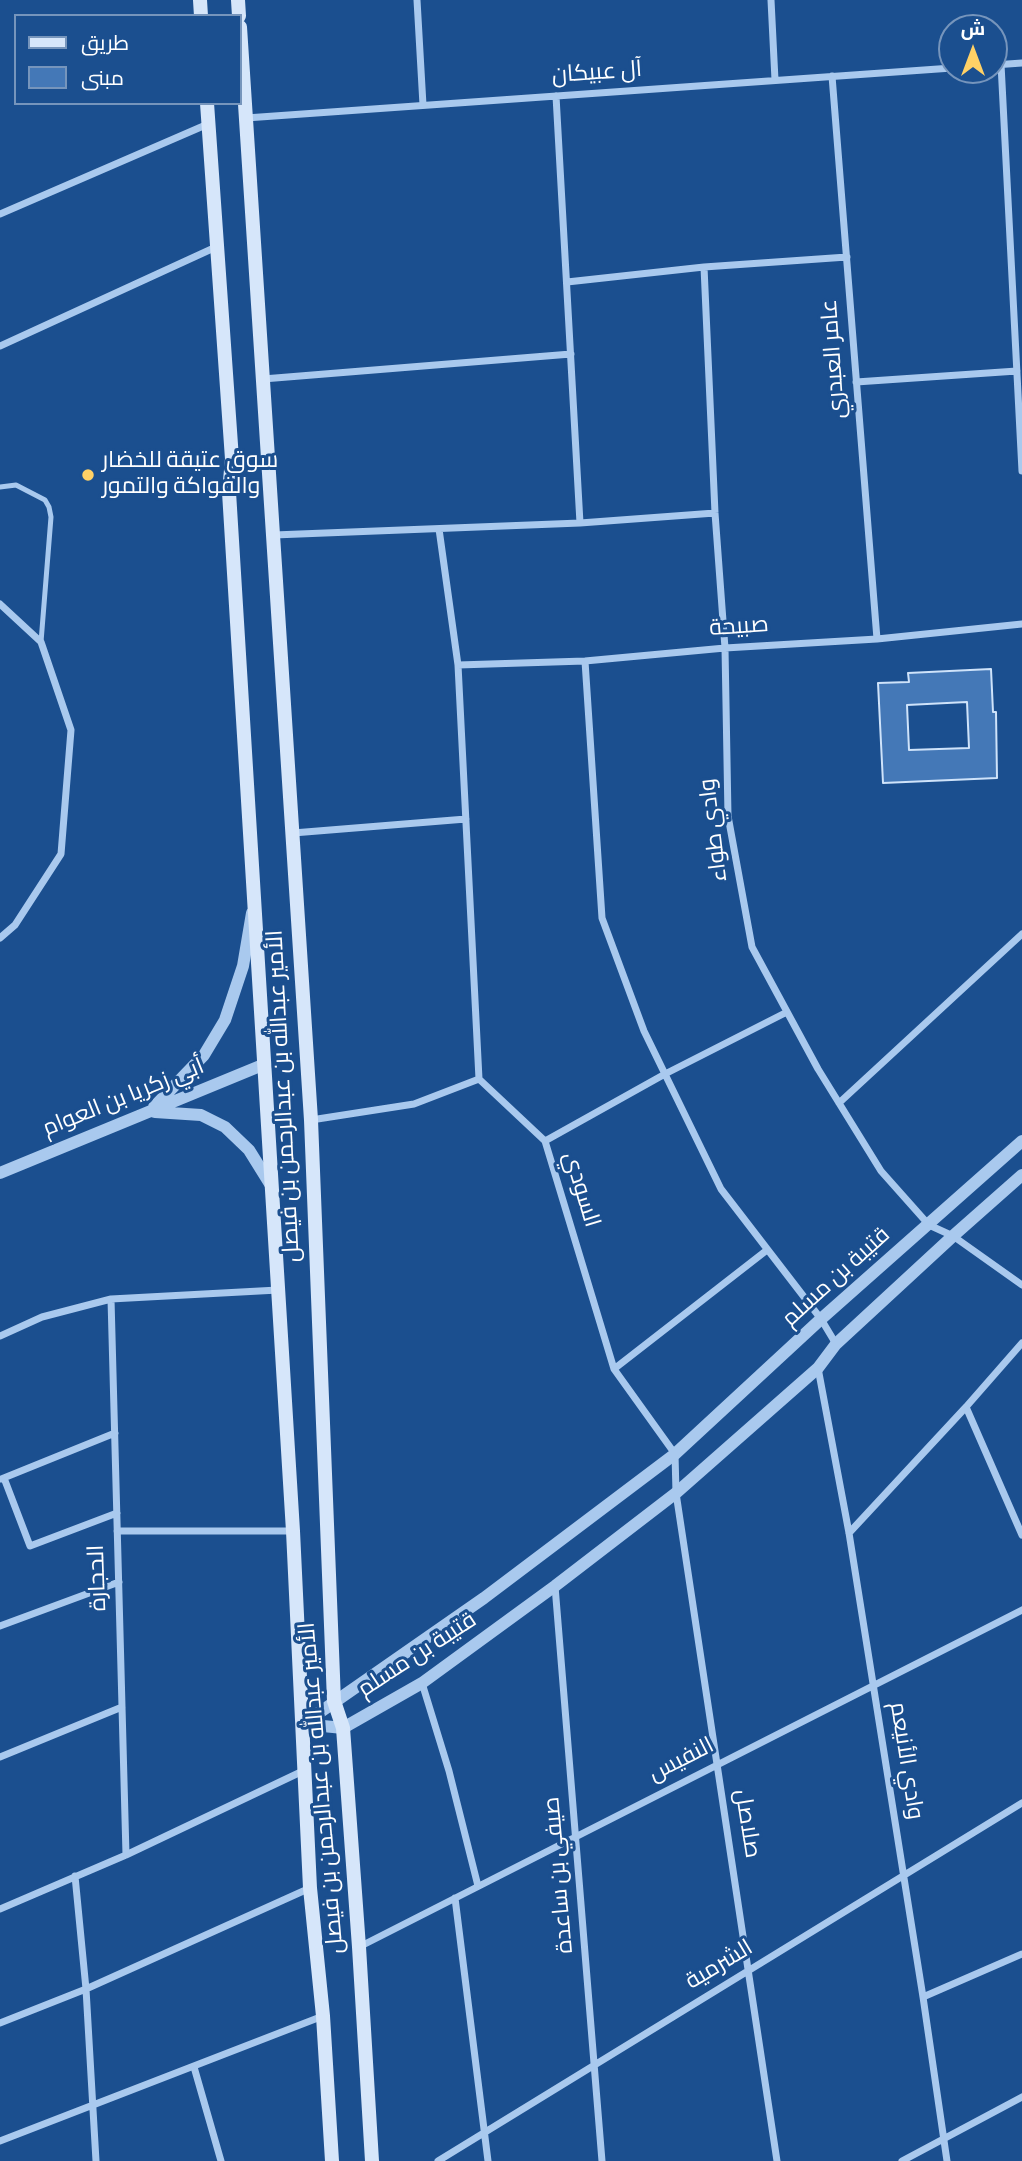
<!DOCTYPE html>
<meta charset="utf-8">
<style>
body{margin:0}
#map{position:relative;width:1022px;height:2161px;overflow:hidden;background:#1b4f8f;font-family:"Source Sans 3",Cairo,sans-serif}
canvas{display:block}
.legend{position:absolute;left:14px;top:14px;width:228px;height:91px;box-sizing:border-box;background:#1b4f8f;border:2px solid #7695bc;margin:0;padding:9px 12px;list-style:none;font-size:21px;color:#fff}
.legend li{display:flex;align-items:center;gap:14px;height:35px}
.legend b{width:35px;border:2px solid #7695bc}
.north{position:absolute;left:938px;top:14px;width:70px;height:70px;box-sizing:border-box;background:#1b4f8f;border:2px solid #7695bc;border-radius:50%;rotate:0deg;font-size:19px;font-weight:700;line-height:28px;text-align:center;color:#fff}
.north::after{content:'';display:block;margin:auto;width:24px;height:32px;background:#ffd166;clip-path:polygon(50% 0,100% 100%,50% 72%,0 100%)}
</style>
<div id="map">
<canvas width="1022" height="2161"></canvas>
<ul class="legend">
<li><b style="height:9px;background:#d6e6fa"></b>طريق</li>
<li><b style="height:19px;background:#4478b7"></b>مبنى</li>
</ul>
<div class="north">ش</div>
</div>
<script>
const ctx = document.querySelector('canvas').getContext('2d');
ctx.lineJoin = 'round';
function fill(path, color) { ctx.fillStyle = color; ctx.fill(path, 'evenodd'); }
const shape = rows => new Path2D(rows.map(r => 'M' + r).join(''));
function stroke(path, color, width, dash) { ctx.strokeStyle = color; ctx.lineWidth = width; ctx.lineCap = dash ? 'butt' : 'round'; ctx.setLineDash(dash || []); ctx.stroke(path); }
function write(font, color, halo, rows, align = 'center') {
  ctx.font = font + ' "Source Sans 3",Cairo,sans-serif'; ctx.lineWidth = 6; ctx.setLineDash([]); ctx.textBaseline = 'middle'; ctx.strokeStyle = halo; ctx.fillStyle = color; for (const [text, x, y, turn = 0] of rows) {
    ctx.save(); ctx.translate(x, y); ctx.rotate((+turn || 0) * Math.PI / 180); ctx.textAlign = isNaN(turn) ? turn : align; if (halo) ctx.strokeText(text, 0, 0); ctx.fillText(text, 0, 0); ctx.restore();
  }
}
const building = shape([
 [991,669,993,712,996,712,997,778,883,783,878,683,909,682,908,673,991,669],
 [967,702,969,748,909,750,907,705,967,702]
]);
fill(building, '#4478b7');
stroke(building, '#cfe3fa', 2);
stroke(shape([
 [0,487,16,485,45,500,49,507,51,517,41,642]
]), '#a9c9ee', 5);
stroke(shape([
 [417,0,423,105],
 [771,0,775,80],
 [1001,64,1022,471],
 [994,65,1022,63],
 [832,76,877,639],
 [556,96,580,523],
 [246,118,952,68],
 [0,214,208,124],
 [704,267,715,513,725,648,728,816,752,947,818,1069,881,1171,929,1225,953,1236,1022,1285],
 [567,282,704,267,847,257],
 [0,346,216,247],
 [263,379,571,354],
 [856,382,1017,371],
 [439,529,458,665,479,1079,545,1141,614,1369,675,1454,676,1493,777,2161],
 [274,535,580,523,715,513],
 [0,604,41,642,71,730,61,854,15,925,0,938],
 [585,661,602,918,644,1031,721,1189,821,1319,836,1344],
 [458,665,585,661,725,648,877,639,1022,624],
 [293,833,466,819],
 [839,1103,1022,934],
 [311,1120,414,1104,479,1079],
 [545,1141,665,1074,787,1012],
 [111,1299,126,1855],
 [0,1336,42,1317,111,1299,278,1290],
 [818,1368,849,1533,923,1997,947,2161],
 [614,1369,767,1250],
 [966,1407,1022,1535],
 [4,1478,30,1546,117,1513],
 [1,1479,115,1433],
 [117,1531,293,1531],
 [849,1533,966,1407,1022,1343],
 [555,1586,602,2161],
 [0,1626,119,1582],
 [422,1683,449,1771,478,1886],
 [0,1757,122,1707],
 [75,1876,86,1989,96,2161],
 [455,1898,488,2161],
 [0,1909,126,1855,305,1770],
 [359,1947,1022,1610],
 [923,1997,1022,1954],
 [0,2023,86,1989,310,1888],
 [194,2067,221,2161],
 [0,2141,323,2016],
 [438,2161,1022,1803],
 [902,2161,1022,2097]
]), '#a9c9ee', 7);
stroke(shape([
 [154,1107,204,1055,225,1020,243,966,252,913],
 [155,1112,201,1115,225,1127,249,1150,272,1187],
 [0,1173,265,1064],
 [303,1724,484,1598,675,1454,821,1319,1022,1141],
 [303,1724,343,1728,422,1683,555,1586,676,1493,818,1368,836,1344,953,1236,1022,1175]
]), '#a9c9ee', 12);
stroke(shape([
 [200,0,201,16],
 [238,0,239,16],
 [240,27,311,1120,334,1701,343,1728,359,1947,372,2161],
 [207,103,232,459,229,492,293,1531,310,1888,323,2016,332,2161]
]), '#d6e6fa', 14);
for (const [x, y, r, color] of [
 [88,475,7,"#ffd166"]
]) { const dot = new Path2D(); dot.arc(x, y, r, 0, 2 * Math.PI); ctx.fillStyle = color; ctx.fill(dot); stroke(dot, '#1b4f8f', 2.5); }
write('23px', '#fff', '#1b4f8f', [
 ["آل عبيكان",597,74,-4],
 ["عامر العبدري",835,359,-94],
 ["صبيحة",739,628,-4],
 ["وادي طواء",715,830,-97],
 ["الأمير عبدالله بن عبدالرحمن بن فيصل",285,1096,-93],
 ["أبي زكريا بن العوام",124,1099,-22],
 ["السودي",580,1190,73],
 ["قتيبة بن مسلم",837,1278,-42],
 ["الحجارة",99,1578,-92],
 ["قتيبة بن مسلم",418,1656,-33],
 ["النفيس",682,1761,-27],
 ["وادي الأنيعم",905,1761,81],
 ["الأمير عبدالله بن عبدالرحمن بن فيصل",323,1788,-95],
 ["صلاصل",746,1824,81],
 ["صيفي بن ساعدة",560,1875,-95],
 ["الشرمية",720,1966,-31]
]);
write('23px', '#fff', '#1b4f8f', [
 ["سوق عتيقة للخضار",102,462],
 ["والفواكة والتمور",102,488]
], 'left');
</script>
